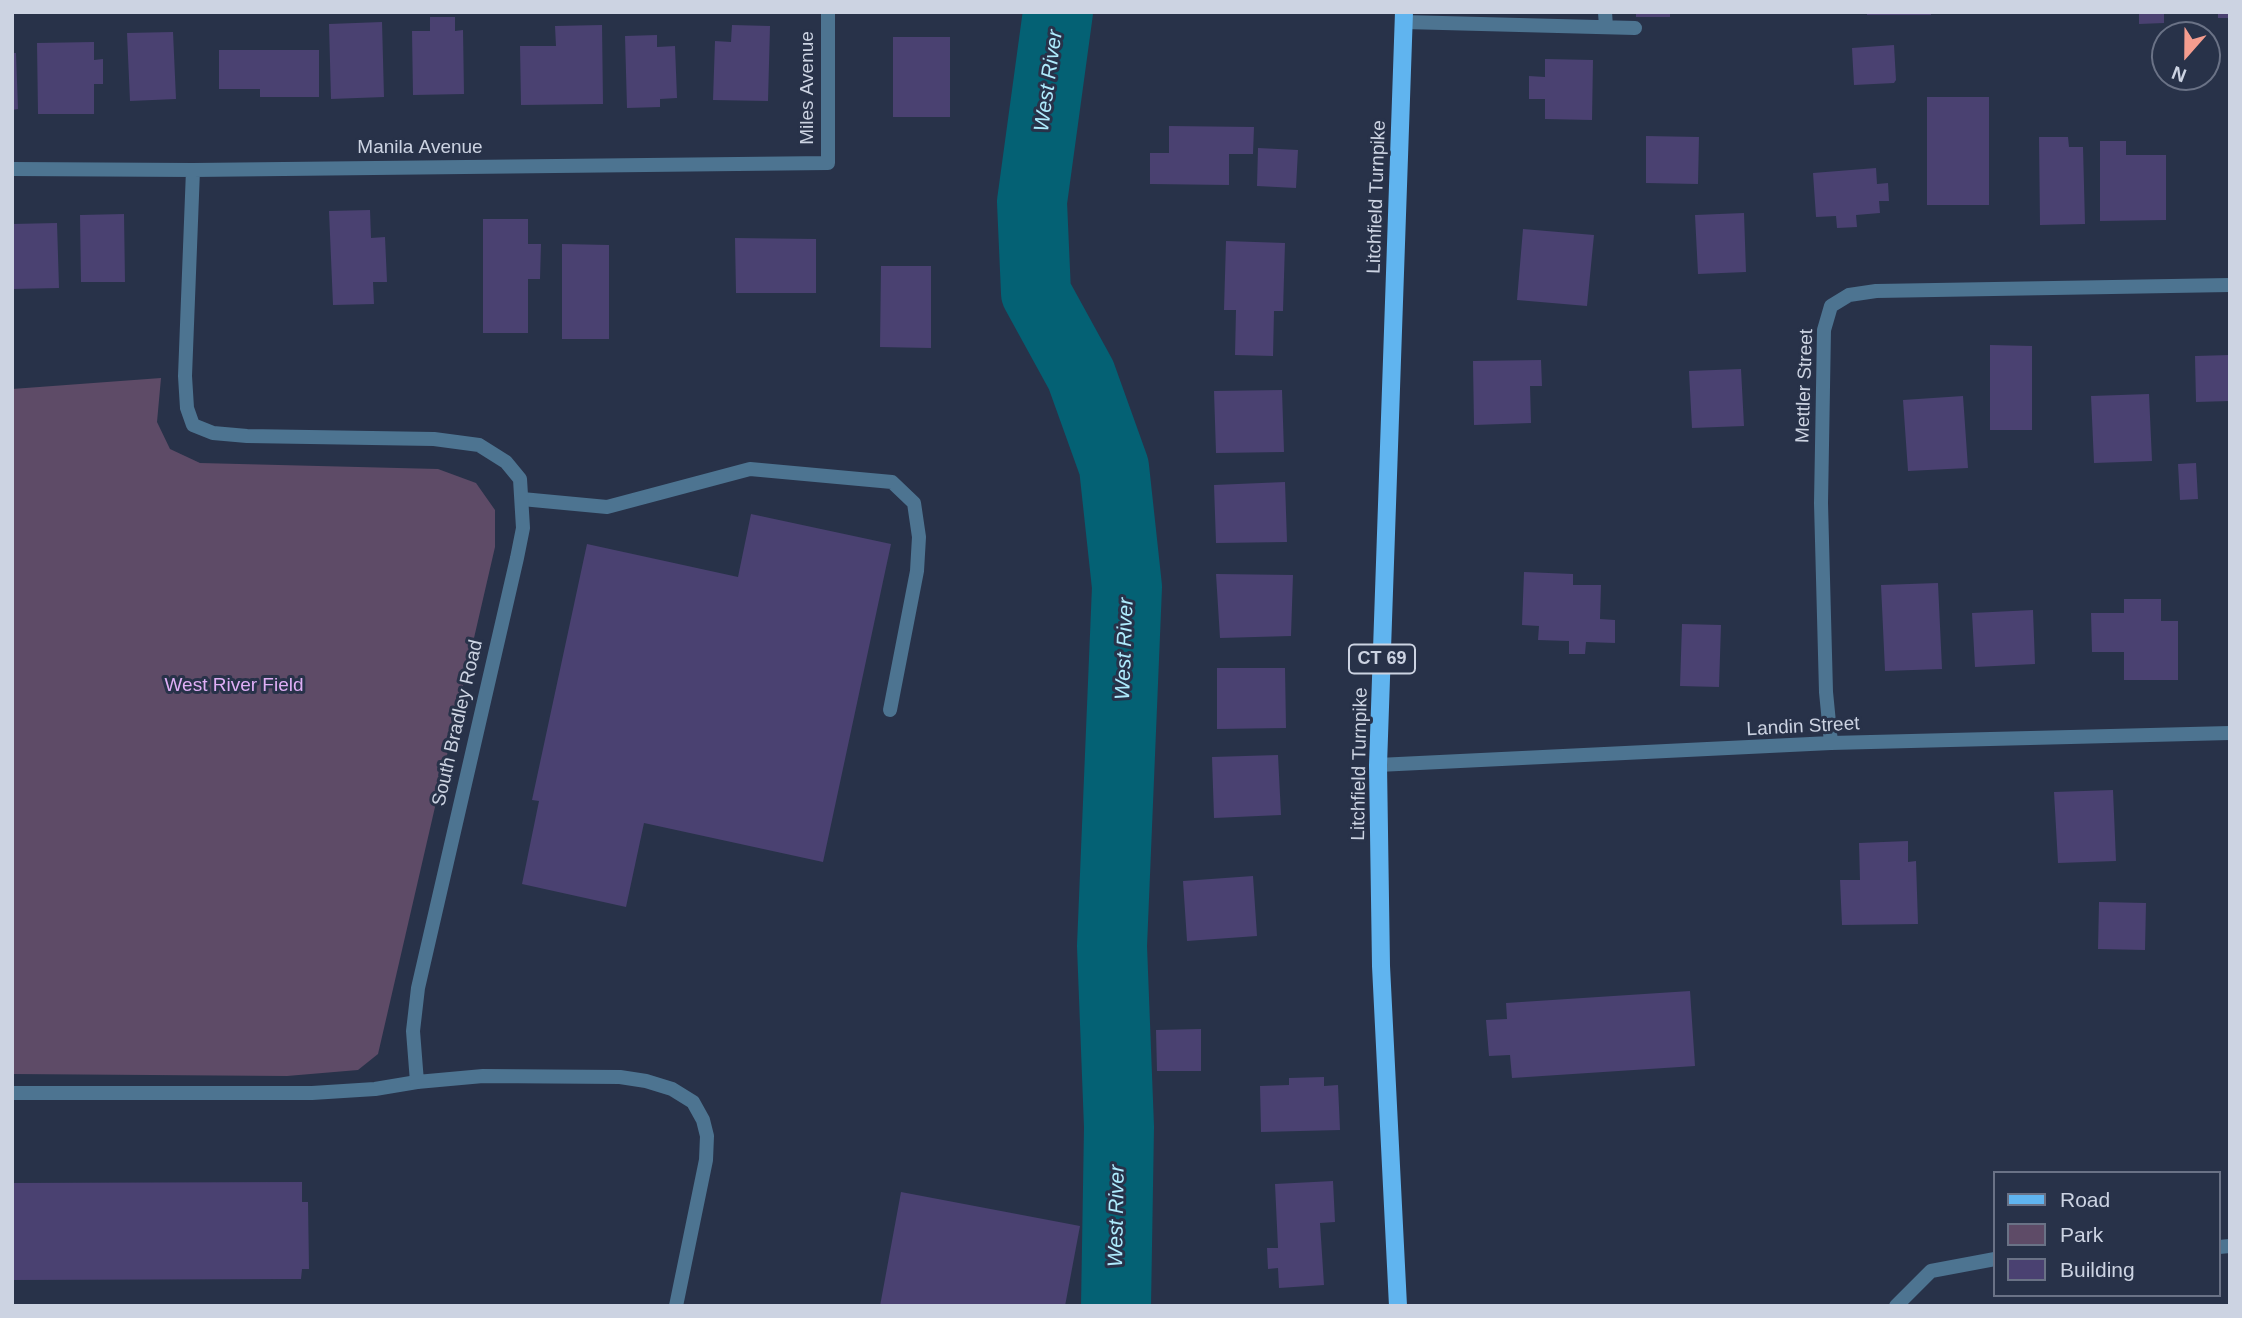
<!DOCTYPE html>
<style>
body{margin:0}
#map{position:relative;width:2242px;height:1318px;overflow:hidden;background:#283249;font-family:Helvetica,sans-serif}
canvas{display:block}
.frame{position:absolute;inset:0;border:14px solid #ccd3e2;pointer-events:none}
.legend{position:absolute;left:1993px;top:1171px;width:228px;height:126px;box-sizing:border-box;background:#283249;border:2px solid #6a7286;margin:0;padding:9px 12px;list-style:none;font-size:21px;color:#ccd3e2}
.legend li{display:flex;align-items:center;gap:14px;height:35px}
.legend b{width:35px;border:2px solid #6a7286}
.north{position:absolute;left:2151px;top:21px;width:70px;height:70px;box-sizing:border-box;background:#283249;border:2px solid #6a7286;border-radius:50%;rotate:201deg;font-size:19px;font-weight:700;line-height:28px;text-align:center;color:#ccd3e2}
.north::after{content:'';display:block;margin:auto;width:24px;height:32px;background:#f59d8f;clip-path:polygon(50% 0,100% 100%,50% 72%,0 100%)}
</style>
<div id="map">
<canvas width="2242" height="1318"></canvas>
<div class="frame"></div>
<ul class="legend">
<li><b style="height:9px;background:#60b4ef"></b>Road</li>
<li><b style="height:19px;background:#5e4b67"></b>Park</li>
<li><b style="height:19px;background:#4a4171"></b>Building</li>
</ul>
<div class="north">N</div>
</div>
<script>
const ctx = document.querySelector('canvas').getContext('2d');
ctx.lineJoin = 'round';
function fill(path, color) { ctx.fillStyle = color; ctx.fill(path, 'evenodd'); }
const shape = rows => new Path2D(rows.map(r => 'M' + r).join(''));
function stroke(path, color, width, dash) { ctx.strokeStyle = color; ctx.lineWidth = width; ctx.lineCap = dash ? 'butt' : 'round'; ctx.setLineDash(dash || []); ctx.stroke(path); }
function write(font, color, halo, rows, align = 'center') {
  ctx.font = font + ' Helvetica,sans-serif'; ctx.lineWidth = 6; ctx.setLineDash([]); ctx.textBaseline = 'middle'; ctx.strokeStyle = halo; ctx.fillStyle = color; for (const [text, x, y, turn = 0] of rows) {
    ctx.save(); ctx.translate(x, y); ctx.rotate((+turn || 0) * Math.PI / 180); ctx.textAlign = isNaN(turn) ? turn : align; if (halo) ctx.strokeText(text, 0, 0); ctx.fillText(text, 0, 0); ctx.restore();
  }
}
fill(shape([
 [161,378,157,422,170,449,200,463,438,469,476,483,495,510,495,547,378,1054,358,1070,287,1076,12,1074,12,389]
]), '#5e4b67');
stroke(shape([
 [1058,12,1032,202,1036,293,1081,375,1114,467,1127,587,1112,946,1119,1127,1116,1306]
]), '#046174', 70);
fill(shape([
 [1636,12,1670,12,1670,17,1636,17],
 [1867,12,1931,12,1931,15,1867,15],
 [2139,12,2164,12,2164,23,2139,24],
 [2218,12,2230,12,2230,18,2218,18],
 [430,17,455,17,455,31,463,30,464,94,413,95,412,31,430,31],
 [382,22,384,97,331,99,329,24],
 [602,25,603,104,521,105,520,46,556,46,555,26],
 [732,25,770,26,768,101,713,100,715,41,731,42],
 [173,32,176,99,130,101,127,33],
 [657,35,657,47,675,46,677,98,660,99,660,107,627,108,625,36],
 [893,37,950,37,950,117,893,117],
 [94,42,94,60,103,59,103,84,94,84,94,114,38,114,37,43],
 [1894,45,1896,80,1894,83,1854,85,1852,48],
 [219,50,319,50,319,97,260,97,260,89,219,89],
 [12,53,16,53,18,109,12,110],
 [1545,59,1593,60,1592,120,1545,119,1545,99,1529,99,1529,76,1545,77],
 [1927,97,1989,97,1989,205,1927,205],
 [1169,126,1254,127,1253,154,1229,154,1229,185,1150,184,1150,153,1169,153],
 [1646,136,1699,137,1698,184,1646,183],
 [2039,137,2068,137,2069,147,2083,147,2085,224,2040,225],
 [2100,141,2126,141,2126,155,2166,155,2166,220,2100,221],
 [1258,148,1298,150,1296,188,1257,186],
 [1876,168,1877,184,1888,183,1889,201,1879,201,1880,213,1856,215,1857,227,1837,228,1836,216,1816,217,1813,173],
 [370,210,371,238,385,237,387,282,373,282,374,304,333,305,329,211],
 [1744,213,1746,272,1698,274,1695,215],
 [124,214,125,282,81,282,80,215],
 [483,219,528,219,528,244,541,244,540,279,528,279,528,333,483,333],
 [57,223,59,288,12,289,12,224],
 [1523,229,1594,235,1587,306,1517,300],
 [735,238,816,239,816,293,736,293],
 [1226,241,1285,243,1283,311,1274,311,1273,356,1235,355,1236,310,1224,310],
 [562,244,609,245,609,339,562,339],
 [881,266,931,266,931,348,880,347],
 [1990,345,2032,346,2032,430,1990,430],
 [2230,355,2230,401,2196,402,2195,356],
 [1541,360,1542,386,1530,386,1531,423,1474,425,1473,361],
 [1741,369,1744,426,1692,428,1689,371],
 [1282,390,1284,452,1216,453,1214,391],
 [2149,394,2152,461,2094,463,2091,396],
 [1963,396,1968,468,1908,471,1903,400],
 [2196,463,2198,499,2180,500,2178,464],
 [1285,482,1287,542,1216,543,1214,485],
 [751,514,891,544,823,862,644,823,626,907,522,884,539,801,532,800,587,544,738,577],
 [1524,572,1573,574,1573,585,1601,585,1600,619,1615,620,1615,643,1586,642,1585,654,1569,654,1569,641,1538,640,1539,626,1522,625],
 [1216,574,1293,575,1291,636,1220,638],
 [1938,583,1942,669,1885,671,1881,585],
 [2124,599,2161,599,2161,621,2178,621,2178,680,2124,680,2124,652,2092,652,2091,613,2124,613],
 [2033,610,2035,664,1975,667,1972,613],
 [1682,624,1721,625,1719,687,1680,686],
 [1217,668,1285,668,1286,728,1217,729],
 [1278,755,1281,815,1214,818,1212,757],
 [2113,790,2116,861,2058,863,2054,792],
 [1908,841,1908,862,1916,861,1918,924,1842,925,1840,880,1860,880,1859,843],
 [1253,876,1257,936,1187,941,1183,881],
 [2099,902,2146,903,2145,950,2098,949],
 [1690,991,1695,1066,1512,1078,1510,1055,1489,1056,1486,1020,1507,1019,1506,1003],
 [1201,1029,1201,1071,1157,1071,1156,1030],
 [1324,1077,1324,1086,1338,1085,1340,1130,1261,1132,1260,1086,1289,1085,1289,1078],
 [1333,1181,1335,1222,1320,1223,1324,1285,1279,1288,1278,1268,1268,1269,1267,1248,1278,1248,1275,1184],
 [302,1182,302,1202,308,1202,309,1269,302,1269,301,1279,12,1280,12,1183],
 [901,1192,1080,1226,1065,1306,880,1306]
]), '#4a4171');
stroke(shape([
 [1605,12,1606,27],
 [1404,22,1635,28],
 [522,499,607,507,750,469,892,482,914,503,919,537,917,571,890,710],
 [12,1093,312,1093,375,1089,417,1082]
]), '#4d7491', 14);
stroke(shape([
 [12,169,193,170,828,163,828,12],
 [193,170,185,376,187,408,193,425,213,433,247,436,434,439,479,445,506,462,520,479,523,528,517,558,418,988,413,1031,417,1082,483,1076,620,1077,646,1081,672,1089,693,1102,703,1120,707,1136,706,1160,676,1306],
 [1831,743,1826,692,1821,503,1824,330,1831,306,1849,295,1876,291,2230,285],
 [1378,765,1831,743,2230,733],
 [2219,1247,2230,1246],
 [1896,1306,1931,1271,1995,1259]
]), '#4d7491', 14);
stroke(shape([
 [1398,1306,1381,966,1378,765,1404,12]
]), '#60b4ef', 18);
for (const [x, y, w] of [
 [1382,659,66]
]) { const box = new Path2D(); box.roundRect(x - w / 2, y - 14.5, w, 29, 5); ctx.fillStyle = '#283249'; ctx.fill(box); stroke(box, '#ccd3e2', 2); }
write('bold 18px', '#ccd3e2', null, [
 ["CT 69",1382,659]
]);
write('19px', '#ccd3e2', '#283249', [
 ["Miles Avenue",808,88,-90],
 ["Manila Avenue",420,148],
 ["Litchfield Turnpike",1377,197,-88],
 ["Mettler Street",1805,386,-88],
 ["South Bradley Road",458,723,-77],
 ["Landin Street",1803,727,-3],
 ["Litchfield Turnpike",1360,764,-89]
]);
write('19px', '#dfaef5', '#283249', [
 ["West River Field",234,686]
]);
write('italic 21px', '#aeebfd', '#283249', [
 ["West River",1049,81,-82],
 ["West River",1125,649,-88],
 ["West River",1117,1216,-89]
]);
</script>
